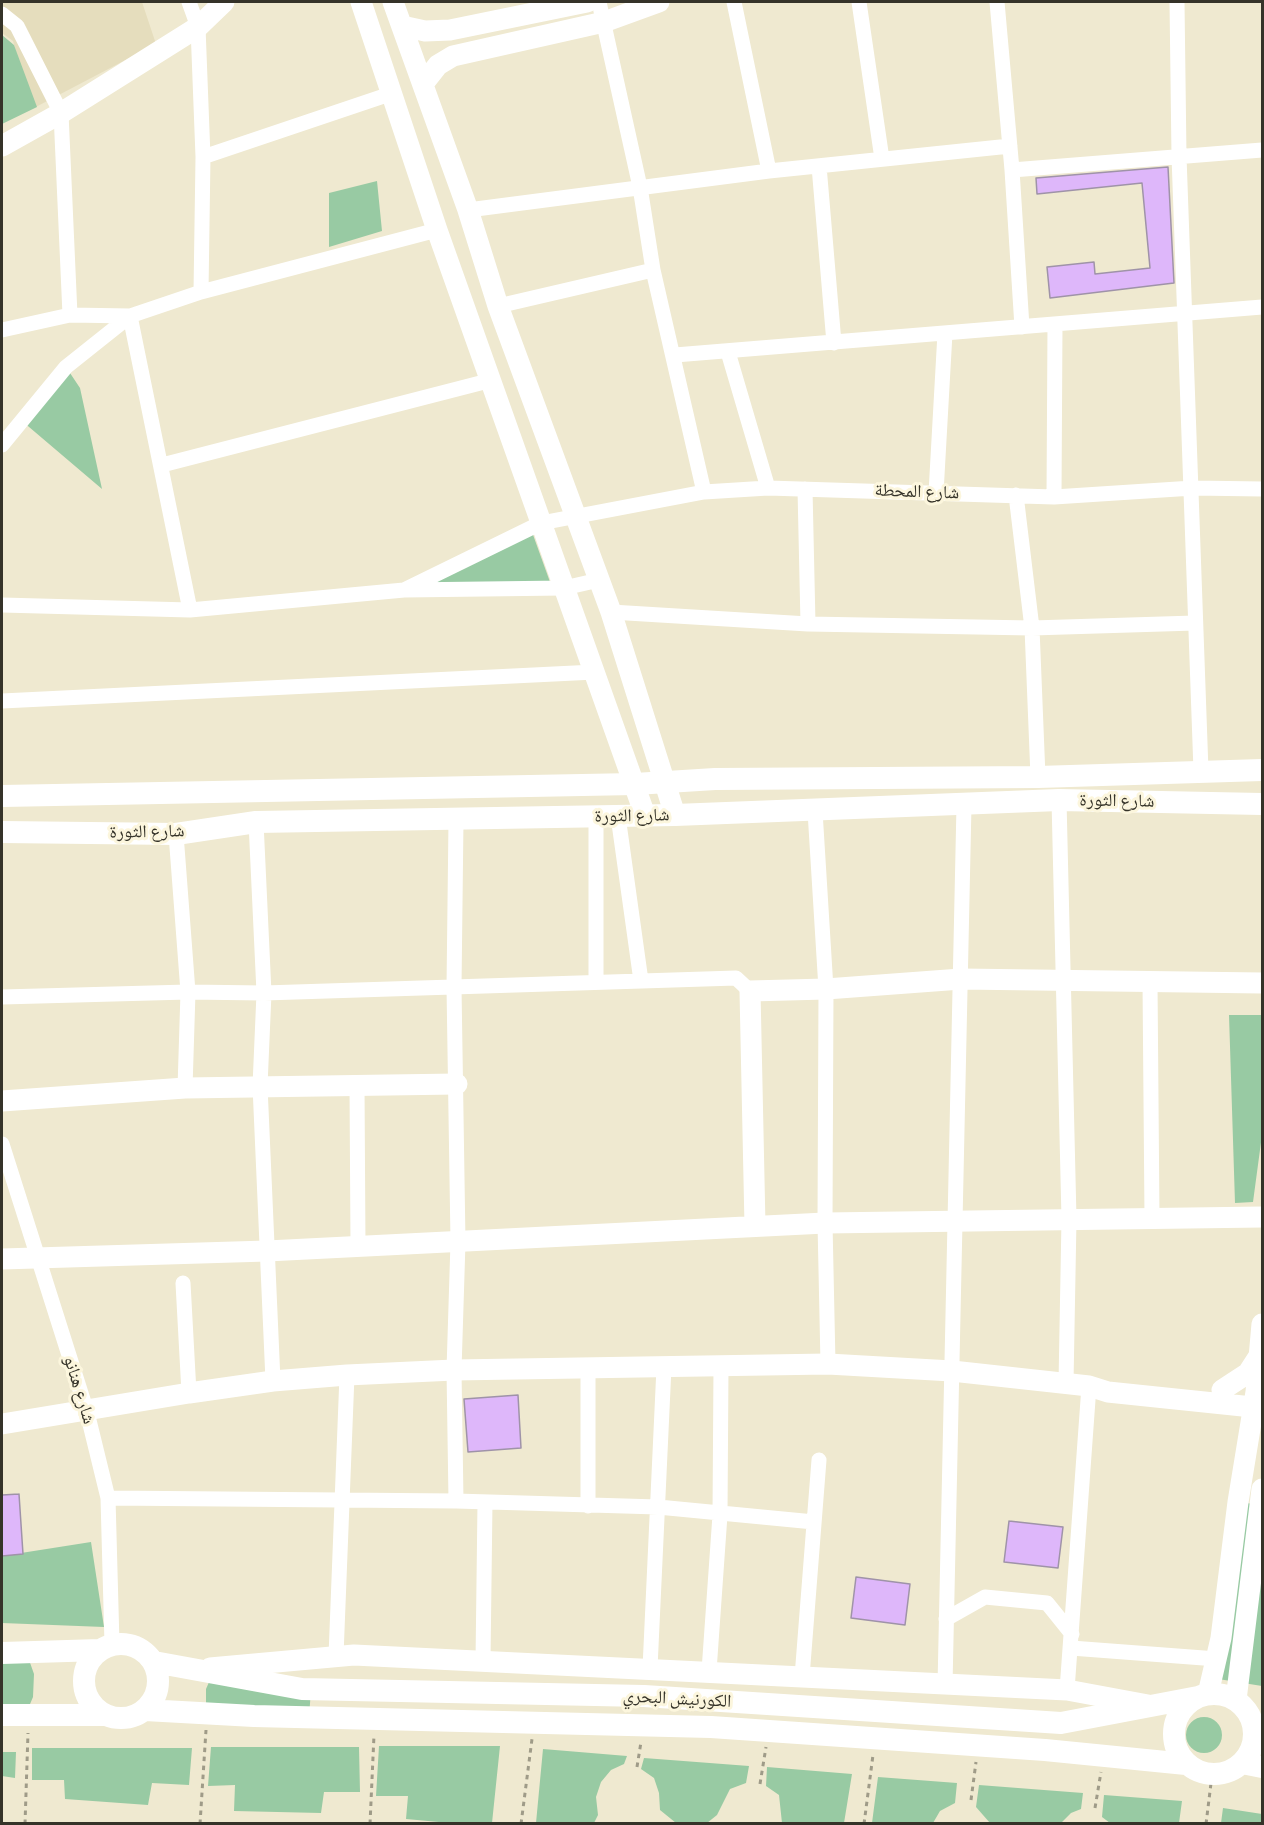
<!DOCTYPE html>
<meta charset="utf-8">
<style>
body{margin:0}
#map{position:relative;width:1264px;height:1825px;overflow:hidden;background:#efe9d0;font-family:Manrope,sans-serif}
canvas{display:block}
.frame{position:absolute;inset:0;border:3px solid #353329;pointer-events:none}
</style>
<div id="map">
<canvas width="1264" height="1825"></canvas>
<div class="frame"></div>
</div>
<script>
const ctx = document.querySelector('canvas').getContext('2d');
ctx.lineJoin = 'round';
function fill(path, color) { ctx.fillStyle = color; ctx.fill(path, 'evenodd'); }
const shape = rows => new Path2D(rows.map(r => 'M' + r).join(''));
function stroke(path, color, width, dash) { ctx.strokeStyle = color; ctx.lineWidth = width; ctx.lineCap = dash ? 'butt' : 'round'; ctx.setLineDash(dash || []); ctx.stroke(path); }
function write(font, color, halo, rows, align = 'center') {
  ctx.font = font + ' Manrope,"Noto Naskh Arabic",sans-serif'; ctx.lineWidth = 6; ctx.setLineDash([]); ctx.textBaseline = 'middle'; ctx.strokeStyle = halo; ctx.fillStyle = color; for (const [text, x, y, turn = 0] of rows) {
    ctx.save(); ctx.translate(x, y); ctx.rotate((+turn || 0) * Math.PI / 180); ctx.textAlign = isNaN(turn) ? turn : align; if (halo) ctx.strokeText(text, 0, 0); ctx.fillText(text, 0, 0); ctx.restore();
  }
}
fill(shape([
 [2,2,142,2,156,44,32,109,13,41,2,33]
]), '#e5ddbd');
fill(shape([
 [2,35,14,45,37,107,2,124],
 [377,181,382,231,329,247,329,193],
 [66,367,80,388,102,489,22,421],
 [532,532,550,582,424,584],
 [1229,1015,1262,1015,1262,1135,1253,1202,1235,1203],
 [1238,1502,1262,1505,1262,1686,1212,1678],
 [91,1542,104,1627,2,1623,2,1556],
 [2,1653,28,1657,34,1674,33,1697,25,1716,2,1715],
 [213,1673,311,1690,309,1717,206,1703,206,1689],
 '1186 1735a18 18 0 1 1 36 0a18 18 0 1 1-36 0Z',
 [379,1746,500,1746,492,1823,450,1823,406,1819,408,1796,376,1796],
 [211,1747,359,1747,360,1792,324,1792,321,1813,234,1811,235,1785,208,1786],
 [32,1748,192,1748,189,1785,152,1783,148,1805,65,1799,64,1780,32,1780],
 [543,1749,627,1756,624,1764,611,1770,601,1782,596,1797,598,1815,594,1823,536,1823],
 [2,1752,16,1752,15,1778,2,1776],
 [644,1758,749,1766,746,1783,730,1789,717,1815,707,1823,676,1823,660,1810,659,1793,654,1778,641,1769],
 [767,1767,852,1774,844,1823,782,1823,779,1795,766,1786],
 [878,1777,957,1783,955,1803,940,1811,933,1823,872,1823],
 [979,1785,1083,1793,1081,1809,1071,1813,1061,1823,990,1823,976,1807],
 [1104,1795,1182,1801,1179,1823,1110,1823,1102,1817],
 [1223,1808,1262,1814,1262,1823,1221,1823]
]), '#98caa3');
const building = shape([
 [1168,167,1174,283,1050,298,1047,267,1094,262,1095,274,1150,268,1142,183,1037,194,1036,178,1168,167],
 [518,1395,521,1448,468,1452,464,1399,518,1395],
 [19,1494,23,1554,2,1556,2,1495,19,1494],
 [1009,1521,1063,1527,1058,1568,1004,1562,1009,1521],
 [856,1577,910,1584,905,1625,851,1618,856,1577]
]);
fill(building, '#deb7fa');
stroke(building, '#9f93a8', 1.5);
stroke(shape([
 [637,1767,641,1742],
 [760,1784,766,1747],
 [971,1800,976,1762],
 [1095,1808,1101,1772],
 [25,1824,28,1733],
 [200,1824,206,1730],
 [370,1824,374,1735],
 [521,1824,532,1739],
 [864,1824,873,1755],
 [1206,1824,1212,1775]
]), '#9f9b88', 3, [4.5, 4.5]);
stroke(shape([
 [189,2,198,27,203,157,201,292],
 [599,2,640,187,653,270,704,492],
 [734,2,769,171],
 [859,2,882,159],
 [997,2,1012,170,1022,327],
 [1177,2,1179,156,1201,771],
 [2,14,17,26,61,113,70,315],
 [203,157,393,93],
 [819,166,834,343],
 [1012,170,1262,150],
 [468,210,769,171,1010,146],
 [498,306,653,270],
 [2,330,70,315,130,316,201,292,437,230],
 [728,352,768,488],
 [675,355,1262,307],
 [2,445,66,367,130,316,190,610],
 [162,465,492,380],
 [805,489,808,624],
 [936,493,945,333],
 [1016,495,1032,628,1038,777],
 [1054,497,1055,325],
 [404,590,541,523,704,492,768,488,1054,497,1193,488,1262,489],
 [2,605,190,610,404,590,564,588,599,580],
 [611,612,808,624,1032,628,1195,623],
 [2,701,595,672],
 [1059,800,1069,1219,1066,1383],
 [815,811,826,989,825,1223,828,1364],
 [618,816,641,981],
 [596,817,596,982],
 [256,822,264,993,260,1086,273,1381],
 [176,834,188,992,185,1088],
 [1150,982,1152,1218],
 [2,997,188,992,264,993,736,978,750,991],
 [357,1085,358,1247],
 [2,1144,87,1412,108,1498,112,1644],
 [183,1283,189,1393],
 [588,1368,588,1506],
 [108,1498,456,1501,658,1507,814,1522],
 [456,1501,454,1370,458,1242,454,987,456,820],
 [946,1619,985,1597,1047,1603,1072,1634],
 [1071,1648,1217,1659],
 [336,1656,347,1375],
 [483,1661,485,1502],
 [650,1668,664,1367],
 [709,1671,720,1515,721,1366],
 [802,1677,819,1460],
 [945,1685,964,805],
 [1067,1690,1089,1386]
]), '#fff', 15);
stroke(shape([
 [361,2,437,230,645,815],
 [393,2,468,210,498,306,611,612,675,815],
 [402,26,425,31,450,30,587,2],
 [423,84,438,65,453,56,604,22,659,2],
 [2,146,61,113,198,27,224,2],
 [2,1101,185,1088,457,1084],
 [755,1226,750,991,826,989,961,979,1262,983],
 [2,1259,267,1251,825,1223,1262,1217],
 [1222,1390,1248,1373,1259,1356],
 [2,1424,189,1393,273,1381,347,1375,454,1370,828,1364,952,1371,1089,1386,1108,1392,1262,1408],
 [210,1668,354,1655,1067,1690,1148,1705],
 [1208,1694,1221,1638,1238,1502,1256,1392,1262,1324],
 [1236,1700,1262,1489]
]), '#fff', 21);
stroke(shape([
 [2,796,635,784,715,779,1038,777,1262,770],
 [2,832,176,834,256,822,675,815,1059,800,1262,804],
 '84 1681a37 37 0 1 1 74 0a37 37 0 1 1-74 0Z',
 [2,1653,100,1650],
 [154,1662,302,1689,644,1696,1061,1723,1198,1697],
 '1174 1734a40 40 0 1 1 80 0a40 40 0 1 1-80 0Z',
 [145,1710,254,1716,711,1727,1045,1750,1186,1764],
 [2,1715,106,1715],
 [1242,1763,1262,1767]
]), '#fff', 22);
write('18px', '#353329', '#fcf6dd', [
 ["شارع المحطة",917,492,2],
 ["شارع الثورة",1117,801,1],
 ["شارع الثورة",632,816,-1],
 ["شارع الثورة",147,832,-1],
 ["شارع هنانو",79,1390,73],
 ["الكورنيش البحري",677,1699,3]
]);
</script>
